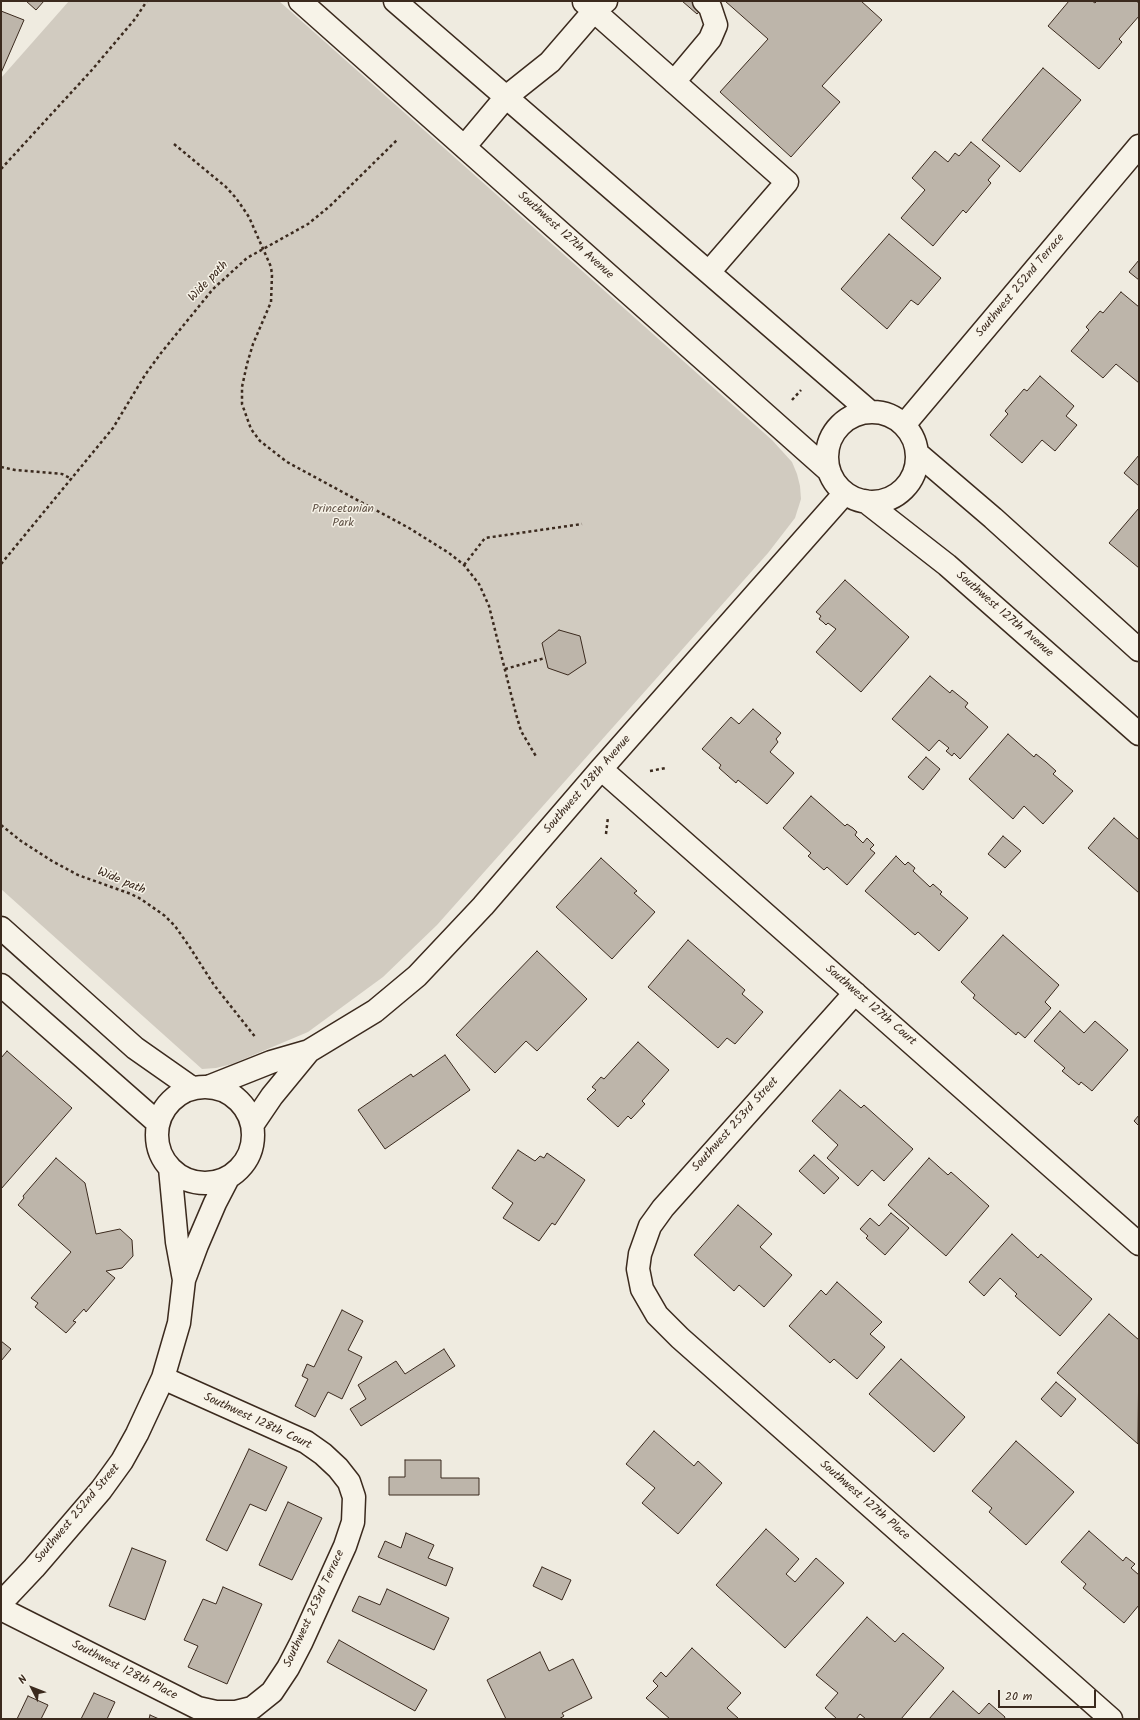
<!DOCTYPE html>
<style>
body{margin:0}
#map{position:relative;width:1140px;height:1720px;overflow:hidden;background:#efebe0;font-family:Kalam,sans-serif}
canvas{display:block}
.frame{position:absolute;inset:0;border:2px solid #3b2a1e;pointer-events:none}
.north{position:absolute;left:12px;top:1668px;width:40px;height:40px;-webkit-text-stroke:3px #f7f3e8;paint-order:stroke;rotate:312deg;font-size:11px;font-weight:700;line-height:16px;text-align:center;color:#3b2a1e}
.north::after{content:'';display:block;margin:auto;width:14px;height:18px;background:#3b2a1e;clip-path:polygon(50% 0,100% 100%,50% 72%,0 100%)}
.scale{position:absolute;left:998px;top:1690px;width:98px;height:18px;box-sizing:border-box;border:2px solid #3b2a1e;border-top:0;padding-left:5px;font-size:12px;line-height:14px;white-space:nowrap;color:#3b2a1e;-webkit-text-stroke:3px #f7f3e8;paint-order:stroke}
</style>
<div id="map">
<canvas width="1140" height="1720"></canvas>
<div class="frame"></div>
<div class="north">N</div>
<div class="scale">20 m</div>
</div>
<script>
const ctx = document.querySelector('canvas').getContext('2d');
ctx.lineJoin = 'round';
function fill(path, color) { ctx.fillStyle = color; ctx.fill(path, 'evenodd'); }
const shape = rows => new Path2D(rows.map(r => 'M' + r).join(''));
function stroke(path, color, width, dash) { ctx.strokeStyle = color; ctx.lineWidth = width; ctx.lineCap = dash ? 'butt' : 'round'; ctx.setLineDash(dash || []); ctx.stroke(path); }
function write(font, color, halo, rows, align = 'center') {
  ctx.font = font + ' Kalam,sans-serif'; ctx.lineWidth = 3; ctx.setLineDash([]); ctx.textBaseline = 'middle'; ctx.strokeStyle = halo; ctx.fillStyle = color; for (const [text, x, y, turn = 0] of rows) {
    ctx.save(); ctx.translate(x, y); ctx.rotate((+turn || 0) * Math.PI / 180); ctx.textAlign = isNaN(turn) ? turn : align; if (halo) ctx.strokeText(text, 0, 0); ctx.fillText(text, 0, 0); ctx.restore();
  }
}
fill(shape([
 [69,1,279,1,772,440,792,462,797,474,800,486,801,499,795,518,768,553,437,925,383,977,308,1032,232,1064,216,1068,202,1069,1,889,1,78]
]), '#d1cbc0');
const building = shape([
 [26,1,44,1,36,10,26,1],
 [682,1,709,1,697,14,682,1],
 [725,1,861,1,882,20,822,86,840,102,791,157,720,92,768,39,725,1],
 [1069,1,1092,1,1095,3,1097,1,1136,1,1139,3,1139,16,1119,39,1122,42,1099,69,1048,26,1069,1],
 [1,11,24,20,1,73,1,11],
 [1043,68,1081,100,1020,172,982,140,1043,68],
 [971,142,1000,166,988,180,991,183,966,213,963,210,933,246,901,218,925,190,912,178,935,151,948,162,955,153,959,156,971,142],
 [889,234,941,278,918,305,911,300,887,329,841,289,889,234],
 [1139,260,1139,280,1129,272,1139,260],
 [1121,292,1139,307,1139,383,1116,364,1103,378,1071,351,1089,330,1086,327,1100,311,1103,313,1121,292],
 [1040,376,1074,406,1066,416,1077,425,1055,451,1042,440,1022,463,990,435,1008,414,1005,411,1024,389,1027,391,1040,376],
 [1139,455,1139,486,1124,473,1139,455],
 [1139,508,1139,568,1109,543,1139,508],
 [845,580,909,637,861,692,816,652,836,629,828,623,826,625,823,622,819,619,821,616,816,612,845,580],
 [559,630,580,636,586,663,568,675,548,668,542,643,559,630],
 [930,676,950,693,952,690,968,703,965,707,988,727,960,759,954,753,952,756,946,751,949,748,939,740,929,751,892,719,930,676],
 [753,709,781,733,776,739,778,742,770,752,794,773,767,804,738,780,736,783,719,768,721,765,702,749,731,717,739,724,753,709],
 [1008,734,1034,757,1036,754,1046,762,1056,771,1053,774,1073,791,1043,824,1024,806,1013,819,969,779,1008,734],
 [926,757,940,769,923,790,908,777,926,757],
 [811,796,845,826,847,824,853,828,857,832,855,835,863,843,867,838,874,845,870,849,875,853,847,885,827,867,824,870,808,856,811,853,783,828,811,796],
 [1114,818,1139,840,1139,893,1088,848,1114,818],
 [1003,836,1021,851,1005,868,988,854,1003,836],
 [896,856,905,865,908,862,915,868,913,871,930,887,933,884,942,892,940,894,968,918,939,951,918,932,915,935,865,891,896,856],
 [601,858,637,891,634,893,655,912,612,959,556,907,601,858],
 [1003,935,1059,985,1045,1002,1051,1008,1025,1038,1018,1032,1016,1035,973,998,975,995,961,982,1003,935],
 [688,940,745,990,742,994,763,1012,735,1044,727,1038,718,1048,648,987,688,940],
 [537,951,587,999,537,1051,526,1041,495,1073,456,1035,537,951],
 [1060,1011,1084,1033,1095,1021,1128,1050,1092,1091,1081,1082,1079,1085,1062,1071,1065,1068,1034,1041,1060,1011],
 [638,1042,669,1070,642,1101,645,1104,631,1119,628,1116,618,1127,587,1099,596,1090,592,1087,601,1077,604,1079,638,1042],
 [7,1051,72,1108,1,1189,1,1058,7,1051],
 [445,1055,470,1090,385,1149,358,1110,411,1074,413,1077,445,1055],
 [840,1090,861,1108,864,1105,913,1149,884,1181,872,1170,858,1186,827,1158,838,1145,812,1121,840,1090],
 [1139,1115,1139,1126,1134,1121,1139,1115],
 [518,1150,535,1161,540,1156,544,1158,547,1153,585,1180,555,1225,552,1223,539,1241,503,1218,513,1203,492,1188,518,1150],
 [814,1155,839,1178,824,1194,799,1171,814,1155],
 [56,1158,85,1183,96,1234,120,1229,132,1240,133,1256,122,1268,106,1271,115,1278,86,1312,84,1309,73,1321,76,1322,66,1333,35,1307,38,1303,31,1298,71,1252,18,1205,24,1198,23,1196,56,1158],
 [929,1158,948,1175,951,1172,989,1206,946,1256,888,1205,929,1158],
 [738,1205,772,1234,760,1247,792,1275,764,1307,739,1285,734,1291,694,1255,738,1205],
 [891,1213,909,1228,885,1255,866,1238,868,1236,860,1229,870,1218,879,1226,891,1213],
 [1012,1234,1038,1258,1041,1254,1092,1299,1060,1336,1015,1296,1017,1294,1000,1278,984,1296,969,1282,1012,1234],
 [837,1282,882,1322,870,1334,885,1347,857,1379,834,1359,830,1363,789,1326,821,1290,826,1295,837,1282],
 [342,1310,363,1321,348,1350,362,1357,342,1399,328,1392,315,1417,295,1406,308,1379,302,1376,307,1364,314,1367,342,1310],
 [1109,1314,1139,1340,1138,1444,1057,1373,1109,1314],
 [1,1341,11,1349,1,1361,1,1341],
 [444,1349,455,1366,361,1426,350,1409,366,1399,358,1385,396,1361,405,1374,444,1349],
 [901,1359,965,1417,934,1452,869,1394,901,1359],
 [1056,1382,1076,1399,1061,1417,1041,1399,1056,1382],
 [654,1431,694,1466,698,1461,722,1483,678,1534,642,1503,655,1488,626,1464,654,1431],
 [1016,1441,1074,1492,1026,1545,989,1512,992,1508,972,1491,1016,1441],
 [249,1449,287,1467,266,1511,250,1504,227,1551,206,1540,249,1449],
 [405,1460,441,1460,441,1478,479,1478,479,1495,389,1495,389,1477,405,1477,405,1460],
 [288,1502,322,1518,292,1580,259,1565,288,1502],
 [766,1529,799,1559,786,1574,795,1582,816,1558,844,1583,785,1648,716,1585,766,1529],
 [1089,1531,1123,1561,1126,1557,1135,1564,1131,1568,1139,1575,1139,1605,1124,1623,1083,1588,1086,1584,1061,1562,1089,1531],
 [406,1533,434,1545,428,1558,453,1568,446,1586,378,1557,385,1541,401,1548,406,1533],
 [132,1548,166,1561,145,1620,109,1606,132,1548],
 [542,1567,571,1580,562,1600,533,1586,542,1567],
 [223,1587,262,1604,227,1684,188,1667,198,1646,184,1640,203,1599,216,1604,223,1587],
 [387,1589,449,1618,434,1650,352,1611,359,1596,380,1605,387,1589],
 [867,1617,895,1642,903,1633,944,1668,901,1719,866,1719,860,1714,856,1719,837,1719,825,1708,838,1693,816,1675,867,1617],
 [339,1640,427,1690,415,1711,327,1662,339,1640],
 [692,1648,741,1693,727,1708,739,1719,670,1719,646,1698,658,1686,653,1681,661,1672,666,1677,692,1648],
 [540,1652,549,1671,573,1659,592,1698,562,1713,564,1716,559,1719,506,1719,487,1680,540,1652],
 [953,1691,979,1714,989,1703,1005,1717,1004,1719,929,1719,953,1691],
 [94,1693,115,1702,107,1719,81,1719,94,1693],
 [28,1696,48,1705,41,1719,17,1719,28,1696],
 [150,1715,159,1719,149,1719,150,1715]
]);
fill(building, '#bdb5aa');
stroke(building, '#3b2a1e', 1);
const minor = shape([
 [300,1,829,471],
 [395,1,870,412],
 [606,1,594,11,787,182,709,272],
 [674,82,710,39,716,25,710,7,704,1],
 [465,146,506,97,550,62,594,11,584,2],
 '827 457a45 45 0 1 1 90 0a45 45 0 1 1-90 0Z',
 [904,425,1139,146],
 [917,453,993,518,1139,650],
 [865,501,947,565,1139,734],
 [601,769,1139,1244],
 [1,928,135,1048,192,1088],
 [1,985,158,1123],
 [855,993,663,1208,650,1226,640,1254,638,1269,642,1289,657,1315,680,1338,1111,1719],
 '157 1135a48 48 0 1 1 96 0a48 48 0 1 1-96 0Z',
 [208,1087,271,1062,309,1051,375,1011,417,976,483,906,601,769,845,493],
 [253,1124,272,1096,309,1051],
 [170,1168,177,1242,184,1280],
 [1,1603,34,1568,101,1490,122,1461,137,1434,163,1378,179,1323,184,1280,197,1245,215,1203,228,1178],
 [1,1609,198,1708,216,1712,236,1712,252,1708,272,1692,288,1668,301,1643,345,1546,353,1522,354,1497,349,1482,338,1468,323,1454,306,1442,163,1378]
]);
stroke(minor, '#3b2a1e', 25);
stroke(shape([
 [174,144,226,187,236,198,249,217,271,267,272,275,271,302,253,344,247,364,242,387,242,404,251,429,260,441,287,462,409,528,449,553,464,565,479,584,489,606,516,714,521,731,537,758],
 [1,169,91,71,135,19,147,1],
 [792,400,801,390],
 [1,467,15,470,62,474,72,479],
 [1,564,113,428,145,375,161,353,213,289,247,258,308,224,330,206,398,139],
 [464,565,485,538,582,524],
 [505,669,545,658],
 [650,771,666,768],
 [1,825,21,841,52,861,78,875,131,894,141,899,165,916,175,926,189,946,214,985,256,1038],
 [606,834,608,817]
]), '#3b2a1e', 2.5, [3, 3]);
stroke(minor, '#f7f3e8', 22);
write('12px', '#3b2a1e', '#f7f3e8', [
 ["Southwest 127th Avenue",565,236,42],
 ["Wide path",209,282,-46],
 ["Southwest 252nd Terrace",1021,286,-50],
 ["Southwest 127th Avenue",1004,615,41],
 ["Southwest 128th Avenue",588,785,-49],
 ["Wide path",121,882,23],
 ["Southwest 127th Court",870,1006,41],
 ["Southwest 253rd Street",736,1125,-48],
 ["Southwest 128th Court",257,1422,25],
 ["Southwest 127th Place",864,1501,41],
 ["Southwest 252nd Street",78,1514,-50],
 ["Southwest 253rd Terrace",315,1609,-65],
 ["Southwest 128th Place",124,1671,27]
]);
write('12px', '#605246', '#f7f3e8', [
 ["Princetonian",343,510],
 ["Park",343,524]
]);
</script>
